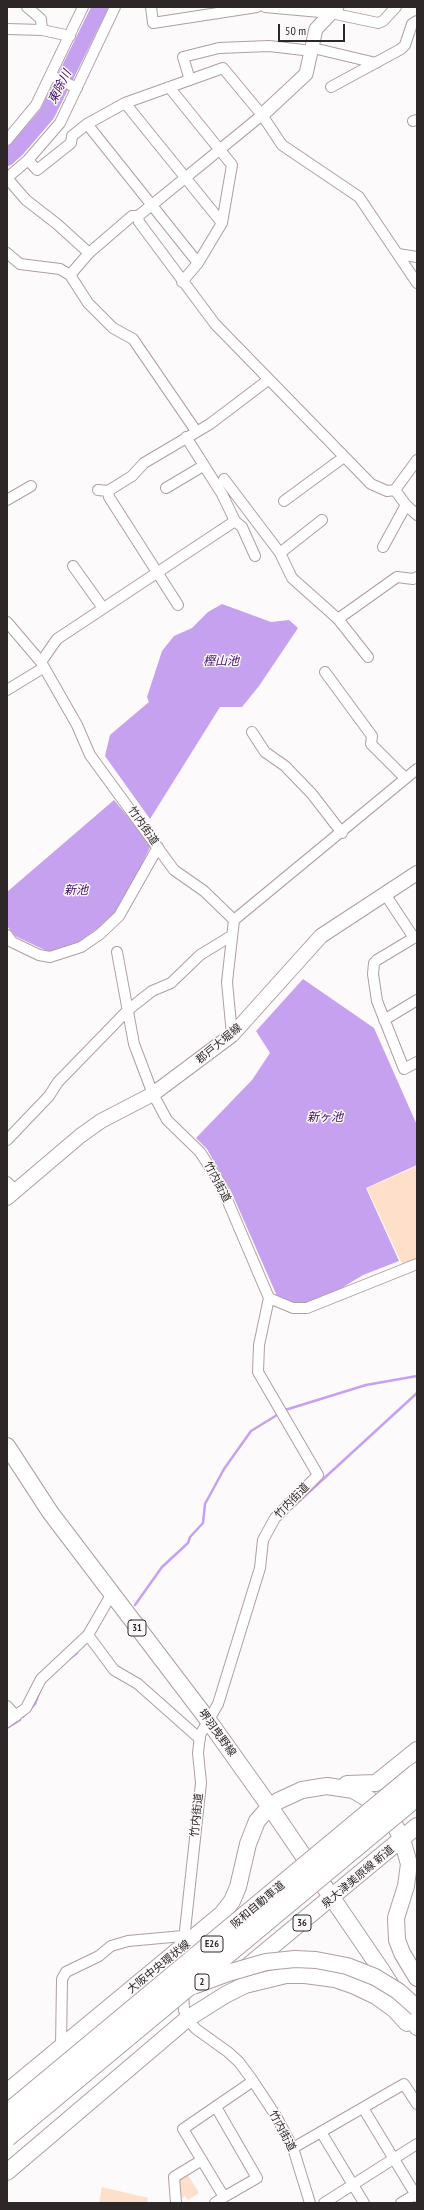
<!DOCTYPE html>
<meta charset="utf-8">
<style>
body{margin:0}
#map{position:relative;width:424px;height:2210px;overflow:hidden;background:#fdfafb;font-family:"PT Sans Narrow",sans-serif}
canvas{display:block}
.frame{position:absolute;inset:0;border:8px solid #2d2728;pointer-events:none}
.scale{position:absolute;left:278px;top:24px;width:67px;height:18px;box-sizing:border-box;border:2px solid #2d2728;border-top:0;padding-left:5px;font-size:12px;line-height:14px;white-space:nowrap;color:#2d2728;-webkit-text-stroke:3px #fdfafb;paint-order:stroke}
</style>
<div id="map">
<canvas width="424" height="2210"></canvas>
<div class="frame"></div>
<div class="scale">50 m</div>
</div>
<script>
const ctx = document.querySelector('canvas').getContext('2d');
ctx.lineJoin = 'round';
function fill(path, color) { ctx.fillStyle = color; ctx.fill(path, 'evenodd'); }
const shape = rows => new Path2D(rows.map(r => 'M' + r).join(''));
function stroke(path, color, width, dash) { ctx.strokeStyle = color; ctx.lineWidth = width; ctx.lineCap = dash ? 'butt' : 'round'; ctx.setLineDash(dash || []); ctx.stroke(path); }
function write(font, color, halo, rows, align = 'center') {
  ctx.font = font + ' "PT Sans Narrow","Noto Sans JP",sans-serif'; ctx.lineWidth = 3; ctx.setLineDash([]); ctx.textBaseline = 'middle'; ctx.strokeStyle = halo; ctx.fillStyle = color; for (const [text, x, y, turn = 0] of rows) {
    ctx.save(); ctx.translate(x, y); ctx.rotate((+turn || 0) * Math.PI / 180); ctx.textAlign = isNaN(turn) ? turn : align; if (halo) ctx.strokeText(text, 0, 0); ctx.fillText(text, 0, 0); ctx.restore();
  }
}
fill(shape([
 [417,1166,417,1259,402,1264,367,1188],
 [188,2175,199,2193,188,2200,185,2196,180,2199,178,2181],
 [102,2187,148,2198,147,2203,99,2203]
]), '#fedfca');
fill(shape([
 [222,604,271,622,289,620,298,628,259,686,242,707,220,707,150,819,105,756,110,735,149,702,147,697,162,651,174,636,192,628,208,612],
 [114,800,151,845,135,879,113,917,76,944,49,952,15,936,7,926,7,892],
 [303,979,374,1028,417,1125,417,1165,366,1188,399,1261,363,1275,340,1289,306,1303,292,1304,277,1296,231,1191,207,1149,196,1138,252,1080,270,1053,256,1031]
]), '#c6a1ef');
stroke(shape([
 [285,1410,366,1385,417,1376],
 [295,1505,417,1393],
 [135,1605,162,1567,188,1543,190,1537,203,1523,205,1504,224,1469,251,1431,277,1415],
 [69,1659,77,1653],
 [23,1717,35,1704,40,1690],
 [7,1728,20,1720]
]), '#c6a1ef', 2.5);
stroke(shape([
 [7,158,17,149,47,114,100,7]
]), '#c6a1ef', 16);
const minor = shape([
 [27,7,41,19,42,30],
 [151,7,153,23,257,7],
 [265,7,331,13,378,23,383,21,396,7],
 [7,29,42,30,70,36],
 [313,48,376,63],
 [52,76,77,88],
 [190,80,183,57,219,48,269,46,312,51],
 [169,87,232,165,222,223,198,263,182,282],
 [331,87,401,49,405,45,412,24,417,21],
 [125,103,222,223],
 [413,121,417,120],
 [7,140,36,105,83,7],
 [28,160,37,170,71,143,72,136,87,124],
 [7,178,28,160,60,123,115,7],
 [7,178,26,200,57,224,89,253],
 [138,216,139,222,215,324,371,484,387,491,395,490,406,505,417,515],
 [7,253,20,264,60,269,70,275,88,303,113,328,133,339,196,431],
 [398,254,417,257],
 [198,263,87,124,125,103,223,68,262,115,282,145,359,197,417,283],
 [70,275,89,253,132,216,138,216,152,205,262,115],
 [186,437,222,494,235,521,242,527,255,556],
 [224,479,280,553,292,578,338,619,397,577,413,579,417,577],
 [166,488,203,466],
 [98,490,108,491,132,476,144,463,210,424,268,380],
 [395,490,417,460],
 [108,491,109,497,178,605],
 [7,500,31,486],
 [284,501,344,457],
 [383,547,406,505],
 [280,553,322,520],
 [73,566,103,608],
 [338,619,368,657],
 [7,622,41,662,77,725,90,755,174,870,204,891,234,920],
 [41,662,57,639,235,521],
 [325,672,372,736,371,744,405,778],
 [7,690,43,668],
 [252,732,265,752,285,766,312,794,342,833],
 [385,894,414,938],
 [234,920,417,769],
 [7,935,12,942,39,955,50,957,81,947,100,934,119,916,158,847],
 [417,936,377,960,374,963,373,974,377,1001,404,1069,417,1062],
 [117,952,134,1044,153,1094,167,1120,200,1152,220,1183,269,1298,259,1345,258,1372,318,1475,275,1518,263,1540,260,1568,218,1704,200,1735,198,1753,201,1783,183,1949],
 [384,1020,417,1000],
 [232,1035,227,982,234,920],
 [7,1140,49,1096,58,1082,128,1010,152,991,171,983,200,955,231,936],
 [7,1182,16,1191],
 [269,1298,293,1308,307,1308,417,1264],
 [88,1635,114,1670,138,1684,200,1739],
 [7,1706,16,1716],
 [7,1722,26,1708,41,1679,88,1635,111,1595],
 [183,1991,184,2010,187,2019,196,2029,228,2052,239,2062,253,2081,276,2116,293,2148,310,2203],
 [61,2047,62,1979,66,1972,99,1956,111,1946,128,1941,183,1936],
 [216,2107,257,2178,224,2197],
 [363,2108,417,2197],
 [321,2132,364,2203],
 [293,2148,404,2084,417,2104],
 [176,2203,174,2177,202,2160],
 [215,2203,224,2197,183,2129,253,2081],
 [324,2203,417,2144],
 [401,2203,416,2194]
]);
const tertiary = shape([
 [262,115,306,74,316,29,337,7]
]);
const secondary = shape([
 [7,1198,80,1136,101,1121,153,1094,232,1035,321,936,417,873]
]);
const primary = shape([
 [7,1446,50,1512,208,1720,270,1807,382,1971,417,2027],
 [347,1784,376,1783,417,1750],
 [247,1967,417,1826],
 [7,2092,222,1914,232,1901,238,1887,248,1844,257,1821,265,1812,278,1801,302,1790,327,1786,353,1790,377,1804,393,1822,402,1839,409,1864,406,1886,396,1918,397,1940,402,1953,417,1978],
 [7,2172,187,2019,225,1995,245,1985,286,1975,305,1975,335,1979,355,1986,376,1996,394,2009,407,2023]
]);
stroke(minor, '#af9ea2', 12);
stroke(tertiary, '#af9ea2', 15);
stroke(secondary, '#af9ea2', 16);
stroke(primary, '#af9ea2', 18);
stroke(minor, '#fff', 10);
stroke(tertiary, '#fff', 13);
stroke(secondary, '#fff', 14);
stroke(primary, '#fff', 16);
const primaryBridge = shape([
 [193,1986,228,1973,266,1962,295,1959,316,1960,347,1966,375,1977,398,1991,417,2008]
]);
const motorwayBridge = shape([
 [7,2114,417,1773],
 [7,2137,417,1796]
]);
stroke(primaryBridge, '#af9ea2', 18, []);
stroke(motorwayBridge, '#af9ea2', 21, []);
stroke(primaryBridge, '#fff', 16);
stroke(motorwayBridge, '#fff', 19);
for (const [x, y, w] of [
 [137,1628,18],
 [302,1923,18],
 [212,1944,22],
 [202,1982,14]
]) { const box = new Path2D(); box.roundRect(x - w / 2, y - 8, w, 16, 3); ctx.fillStyle = '#fdfafb'; ctx.fill(box); stroke(box, '#2d2728', 1); }
write('bold 10px', '#2d2728', null, [
 ["31",137,1628],
 ["36",302,1923],
 ["E26",212,1944],
 ["2",202,1982]
]);
write('11px', '#2d2728', '#fdfafb', [
 ["竹内街道",143,826,55],
 ["郡戸大堀線",219,1044,-40],
 ["竹内街道",217,1182,62],
 ["竹内街道",292,1501,-46],
 ["堺羽曳野線",217,1733,54],
 ["竹内街道",197,1815,-84],
 ["泉大津美原線 新道",358,1877,-40],
 ["阪和自動車道",258,1905,-40],
 ["大阪中央環状線",159,1967,-39],
 ["竹内街道",282,2131,62]
]);
write('italic 12px', '#410966', '#fdfafb', [
 ["東除川",60,87,-63],
 ["樫山池",221,662],
 ["新池",76,891],
 ["新ヶ池",325,1118]
]);
</script>
